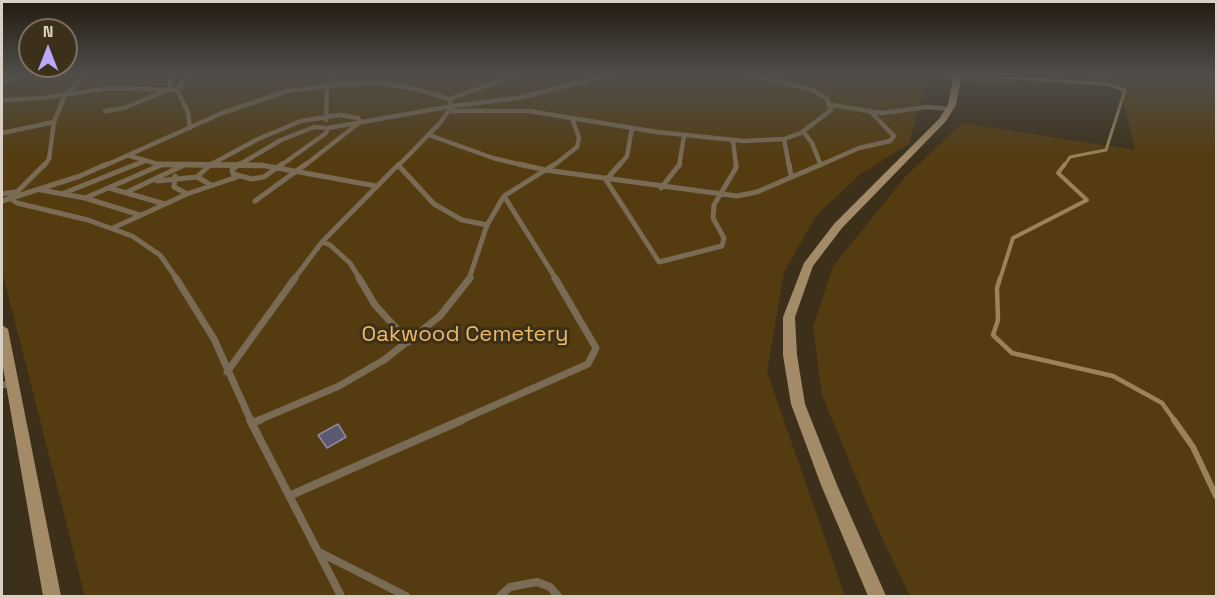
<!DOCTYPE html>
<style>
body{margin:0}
#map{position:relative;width:1218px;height:598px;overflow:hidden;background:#3c301b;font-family:"Space Grotesk",sans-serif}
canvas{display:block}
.frame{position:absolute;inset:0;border:3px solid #d8d0c4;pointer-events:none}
.north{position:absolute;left:18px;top:18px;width:60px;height:60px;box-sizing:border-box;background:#3c301b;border:2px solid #7a705f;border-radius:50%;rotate:0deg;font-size:16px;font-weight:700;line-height:24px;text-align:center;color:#d8d0c4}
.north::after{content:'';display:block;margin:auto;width:21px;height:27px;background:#b9aaf7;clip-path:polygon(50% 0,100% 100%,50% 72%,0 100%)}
</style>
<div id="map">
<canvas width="1218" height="598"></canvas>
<div class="frame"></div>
<div class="north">N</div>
</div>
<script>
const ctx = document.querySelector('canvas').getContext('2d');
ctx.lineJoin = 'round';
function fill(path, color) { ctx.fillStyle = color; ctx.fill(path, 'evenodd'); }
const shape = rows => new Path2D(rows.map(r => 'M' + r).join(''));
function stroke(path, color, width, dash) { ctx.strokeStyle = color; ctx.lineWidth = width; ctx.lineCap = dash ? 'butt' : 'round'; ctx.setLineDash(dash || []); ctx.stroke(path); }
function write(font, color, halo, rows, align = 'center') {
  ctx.font = font + ' "Space Grotesk",sans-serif'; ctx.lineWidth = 6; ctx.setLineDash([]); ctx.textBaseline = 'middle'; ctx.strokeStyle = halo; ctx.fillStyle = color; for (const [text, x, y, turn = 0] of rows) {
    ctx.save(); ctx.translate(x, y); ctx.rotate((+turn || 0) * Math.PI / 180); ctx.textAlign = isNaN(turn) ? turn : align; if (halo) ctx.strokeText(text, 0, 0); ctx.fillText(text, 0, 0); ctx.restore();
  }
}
fill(shape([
 [2,74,928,74,909,144,859,175,816,216,784,272,767,372,845,596,85,596,2,271],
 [968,74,1013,74,1018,86,969,84],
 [1080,74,1216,74,1216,596,910,596,875,523,822,395,813,327,833,266,906,176,962,123,1135,150,1121,93,1110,76]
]), '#543c10');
stroke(shape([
 [952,74,1107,84,1125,90,1106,150,1070,157,1064,166]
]), '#9c8357', 3);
stroke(shape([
 [1000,279,1013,238,1087,200,1058,173,1065,164]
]), '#9c8357', 4);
stroke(shape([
 [1000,278,997,288,998,320,993,335,1012,353,1113,376,1162,403,1175,421]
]), '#9c8357', 4.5);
stroke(shape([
 [1174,420,1193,447,1216,496]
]), '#9c8357', 6);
const building = shape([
 [338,424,346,437,327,448,318,435,338,424]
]);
fill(building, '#5c586f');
stroke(building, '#8f8aa4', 1.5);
stroke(shape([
 [2,83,25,74],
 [177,90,189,74],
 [449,99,519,74],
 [2,100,42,98,109,88,177,90,188,112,190,128],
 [831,105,882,113,927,107,950,109],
 [105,111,124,108,170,89,170,82,177,74],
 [450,111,529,111,657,132,744,141,784,139,801,133,831,110,827,99,813,90,748,74],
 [326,120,327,85,333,74],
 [328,128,452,106,519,98,613,74],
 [803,131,812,143,820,163],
 [2,133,54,122,65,95,87,74],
 [429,135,493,158,526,166],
 [784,139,789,166],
 [733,140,736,166],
 [130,156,161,165,264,166],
 [44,166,49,159,54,122],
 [104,166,222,113,288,91,342,84,379,83,417,89,449,99,452,106,440,123,398,166],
 [133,166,145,161],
 [208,166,258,139,301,121,340,115,358,118,360,122,304,166],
 [237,166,281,140,314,127,328,128,326,133,280,166],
 [553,166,577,147,579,138,572,118],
 [619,166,627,156,632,128],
 [679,166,684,136],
 [818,166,859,148,890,141,894,136,870,111]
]), '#7a6b55', 4.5);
stroke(shape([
 [158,164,261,165,376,186],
 [211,164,197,177,211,185],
 [239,164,232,170,233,174,252,179,264,177,282,164],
 [519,164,545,170,737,196,757,192,822,164],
 [620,164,606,180,659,262,722,246,724,238,713,218,714,205,736,168,736,164],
 [789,164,791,176],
 [398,165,434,204,462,220,487,225,469,279],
 [175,176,174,187,187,194],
 [157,181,197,177],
 [109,188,165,204],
 [661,188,680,164],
 [41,190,85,198,140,215],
 [127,192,182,166],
 [64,193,137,164],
 [2,194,15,192],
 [504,196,556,279],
 [10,198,17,203,88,220,132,236,160,255,177,279],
 [11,198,45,164],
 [85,198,161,165],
 [2,201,80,176,107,164],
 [255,201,306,164],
 [487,225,504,196,555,164],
 [113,228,187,194,237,177],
 [322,242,330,245,350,263,360,279],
 [294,279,322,242,399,164]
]), '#7a6b55', 5);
stroke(shape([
 [176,278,214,339,251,421],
 [359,278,375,305,409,342],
 [227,372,295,278],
 [2,385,11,384],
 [257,421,339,386,384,360,440,316,470,278],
 [459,421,588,364,596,348,555,278]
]), '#7a6b55', 7);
stroke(shape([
 [250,420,341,596],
 [252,423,260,420],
 [289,496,462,420],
 [319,552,406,596],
 [500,596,510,587,537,582,550,587,558,596]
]), '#7a6b55', 8);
fill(shape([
 [954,74,962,74,956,105,946,121,842,228,813,266,795,317,797,355,805,404,837,485,886,596,868,596,821,485,791,404,783,355,783,317,804,263,834,224,939,119,948,105,954,74],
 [2,325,8,329,61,596,43,596,2,362,2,325]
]), '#a38b67');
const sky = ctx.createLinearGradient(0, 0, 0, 158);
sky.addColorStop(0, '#211a0f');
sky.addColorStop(0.47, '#504e4a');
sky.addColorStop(1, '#504e4a00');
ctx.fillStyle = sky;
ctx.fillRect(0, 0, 1218, 158);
write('22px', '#ecba67', '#3c301b', [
 ["Oakwood Cemetery",465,335]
]);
</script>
